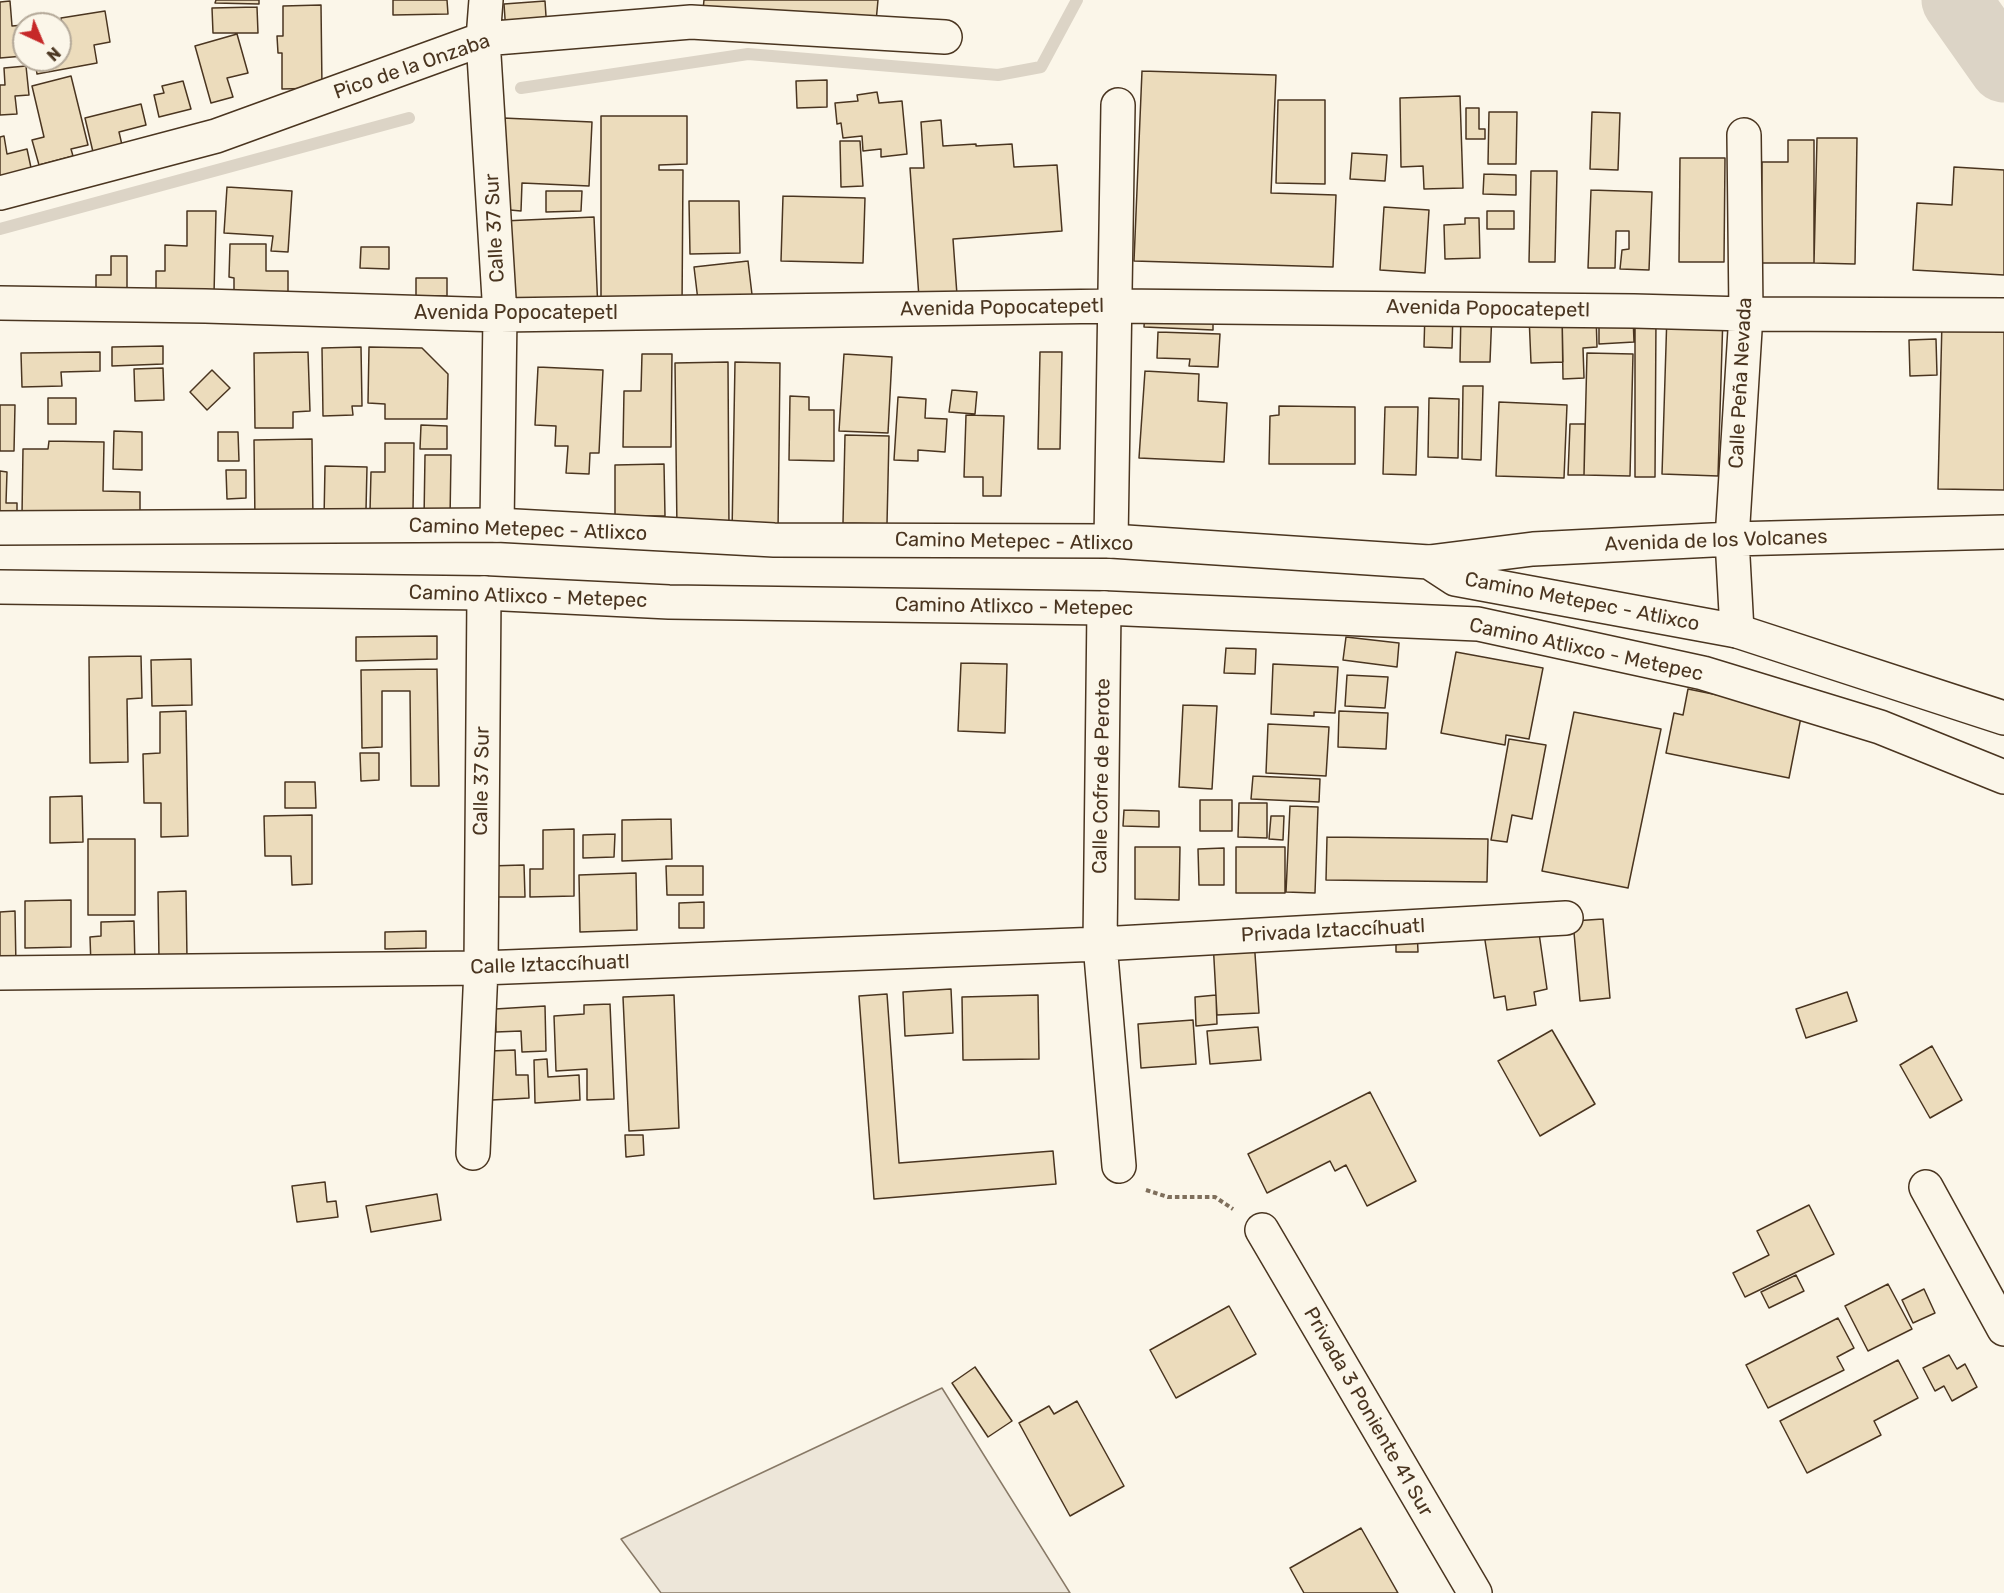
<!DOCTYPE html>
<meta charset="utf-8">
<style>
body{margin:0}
#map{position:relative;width:2004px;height:1593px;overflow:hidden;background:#fbf6e9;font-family:Rubik,sans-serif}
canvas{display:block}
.north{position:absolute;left:12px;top:12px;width:60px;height:60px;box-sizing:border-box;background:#fbf6e9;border:2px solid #b4a999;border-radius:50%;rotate:136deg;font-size:16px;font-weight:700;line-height:24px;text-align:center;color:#4a3520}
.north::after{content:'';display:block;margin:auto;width:21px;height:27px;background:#c62828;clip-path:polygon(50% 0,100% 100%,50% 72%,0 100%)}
</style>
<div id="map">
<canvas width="2004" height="1593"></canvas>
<div class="north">N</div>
</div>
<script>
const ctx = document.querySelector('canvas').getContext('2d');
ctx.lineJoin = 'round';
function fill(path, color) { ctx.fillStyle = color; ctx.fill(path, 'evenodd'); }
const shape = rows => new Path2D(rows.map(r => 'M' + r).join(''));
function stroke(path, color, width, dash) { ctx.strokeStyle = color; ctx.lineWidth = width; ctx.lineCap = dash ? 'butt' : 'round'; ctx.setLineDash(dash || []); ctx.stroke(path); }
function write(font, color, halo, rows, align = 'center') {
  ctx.font = font + ' Rubik,sans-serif'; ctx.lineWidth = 4.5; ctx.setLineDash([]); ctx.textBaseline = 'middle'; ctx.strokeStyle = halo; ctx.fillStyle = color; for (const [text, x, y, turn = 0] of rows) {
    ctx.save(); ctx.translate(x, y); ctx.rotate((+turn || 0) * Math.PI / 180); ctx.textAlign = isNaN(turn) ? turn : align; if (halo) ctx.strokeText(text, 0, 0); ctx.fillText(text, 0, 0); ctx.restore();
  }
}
const green = shape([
 [942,1388,1070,1593,661,1593,621,1539,942,1388]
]);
fill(green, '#ede6d9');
stroke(green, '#887966', 1.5);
stroke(shape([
 [521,88,748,54,998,75,1041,67,1077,0],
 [0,229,409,118]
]), '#dcd4c6', 12);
stroke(shape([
 [1956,0,2004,68]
]), '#dcd4c6', 69);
const building = shape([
 [216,0,259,0,259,4,215,3,216,0],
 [393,0,447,0,448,14,393,15,393,0],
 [704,0,878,0,876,22,703,10,704,0],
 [10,1,12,26,24,25,24,56,0,58,0,2,10,1],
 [545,1,547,31,506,33,504,4,545,1],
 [321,5,322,88,282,89,282,53,278,53,277,36,283,36,283,6,321,5],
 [257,7,258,33,213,33,212,8,257,7],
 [105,11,110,42,94,45,97,63,37,74,35,61,60,60,60,37,64,37,61,18,105,11],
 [237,34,248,73,227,78,233,97,211,103,195,46,237,34],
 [26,66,29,95,15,96,17,114,0,115,0,85,5,85,4,68,26,66],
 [1142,71,1276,75,1271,193,1336,195,1333,267,1134,261,1142,71],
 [71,76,88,145,71,149,73,156,39,165,32,140,44,137,32,86,71,76],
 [827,80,827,107,797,108,796,81,827,80],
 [183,81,191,109,159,117,154,95,164,93,162,86,183,81],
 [877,92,879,103,902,101,907,154,881,157,881,149,863,151,862,136,843,138,841,123,837,124,835,103,858,101,857,95,877,92],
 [1460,96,1463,188,1424,189,1423,166,1401,167,1400,98,1460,96],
 [1278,100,1325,100,1325,184,1276,183,1278,100],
 [141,104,146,125,119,132,122,145,93,152,85,118,141,104],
 [1466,108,1479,108,1479,129,1485,129,1485,139,1466,139,1466,108],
 [1489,112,1517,112,1516,164,1488,164,1489,112],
 [1592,112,1620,113,1618,170,1590,169,1592,112],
 [601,116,687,116,687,164,659,165,659,170,683,170,682,308,601,308,601,116],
 [503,118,592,122,589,186,522,183,521,211,499,209,503,118],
 [941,120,943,146,976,144,976,146,1012,144,1014,167,1057,165,1062,231,953,239,957,295,919,298,910,168,924,168,921,122,941,120],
 [4,136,7,154,27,149,33,177,0,188,0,137,4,136],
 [1817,138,1857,138,1855,264,1814,263,1817,138],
 [1788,140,1814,140,1814,263,1761,263,1762,162,1788,162,1788,140],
 [840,141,860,141,863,186,841,187,840,141],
 [1352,153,1387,155,1385,181,1350,179,1352,153],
 [1680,158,1725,158,1724,262,1679,262,1680,158],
 [1954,167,2004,170,2004,275,1913,270,1917,203,1952,205,1954,167],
 [1531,171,1557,171,1555,262,1529,262,1531,171],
 [1484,174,1516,175,1516,195,1483,194,1484,174],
 [227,187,292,191,288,252,271,251,273,236,224,233,227,187],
 [1591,190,1652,192,1649,270,1620,269,1622,250,1629,249,1629,231,1616,231,1615,268,1588,268,1591,190],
 [546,191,582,191,581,211,546,212,546,191],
 [783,196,865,198,863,263,781,261,783,196],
 [689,201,739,201,740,253,690,254,689,201],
 [1384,207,1429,210,1425,273,1380,270,1384,207],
 [187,211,216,211,214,294,156,301,156,271,165,271,165,245,187,246,187,211],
 [1487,211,1514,211,1514,229,1487,229,1487,211],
 [594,217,598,311,507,315,503,221,594,217],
 [1465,218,1479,218,1480,258,1445,259,1444,225,1465,224,1465,218],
 [230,244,266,244,266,271,288,271,288,299,234,304,234,278,229,277,230,244],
 [361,247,389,247,389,269,360,268,361,247],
 [111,256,127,256,127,294,96,294,96,275,111,275,111,256],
 [748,261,753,303,699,309,694,267,748,261],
 [416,278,447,278,447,296,416,296,416,278],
 [1461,310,1492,311,1490,362,1460,362,1461,310],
 [1145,311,1213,313,1213,330,1144,327,1145,311],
 [1425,311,1453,311,1452,348,1424,347,1425,311],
 [1596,314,1597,347,1583,348,1584,378,1563,379,1562,315,1596,314],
 [1667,314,1723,315,1718,476,1662,474,1667,314],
 [1562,315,1563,362,1531,363,1529,316,1562,315],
 [1633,316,1634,342,1599,344,1599,318,1633,316],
 [1635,317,1656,318,1655,477,1635,477,1635,317],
 [1942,321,2004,322,2004,490,1938,489,1942,321],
 [1158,332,1220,334,1218,367,1189,366,1190,359,1157,358,1158,332],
 [1936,339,1937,375,1910,376,1909,340,1936,339],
 [163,346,163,364,112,366,112,347,163,346],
 [361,347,362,406,352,406,353,415,323,416,322,348,361,347],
 [369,347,422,348,448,374,447,419,385,419,385,404,368,403,369,347],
 [100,352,100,371,61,372,62,386,22,387,21,353,100,352],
 [308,352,310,411,293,412,293,428,255,428,254,353,308,352],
 [1040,352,1062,352,1060,449,1038,449,1040,352],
 [1587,353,1633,354,1630,476,1584,475,1587,353],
 [642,354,672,354,671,447,623,447,624,391,641,391,642,354],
 [844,354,892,357,888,433,839,431,844,354],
 [728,362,729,530,677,531,675,363,728,362],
 [735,362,780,363,778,533,732,533,735,362],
 [538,367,603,370,599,453,590,453,589,474,566,473,568,446,555,446,556,426,535,425,538,367],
 [163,368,164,400,135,401,134,369,163,368],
 [212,370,230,388,207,410,190,392,212,370],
 [1145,371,1199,374,1198,401,1227,403,1224,462,1139,458,1145,371],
 [1463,386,1483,386,1481,460,1462,459,1463,386],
 [952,390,977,392,975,414,949,412,952,390],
 [790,396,809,397,809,410,834,410,834,461,789,460,790,396],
 [898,397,926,399,925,418,947,419,945,452,918,450,918,461,894,460,898,397],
 [48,398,76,398,76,424,48,424,48,398],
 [1429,398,1459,399,1458,458,1428,457,1429,398],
 [1499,402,1567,405,1564,478,1496,476,1499,402],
 [0,405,15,405,14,451,0,451,0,405],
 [1279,406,1355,407,1355,464,1269,464,1270,416,1279,415,1279,406],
 [1385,407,1418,407,1416,475,1383,474,1385,407],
 [966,415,1004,416,1001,496,983,496,983,477,964,477,966,415],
 [1570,424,1585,424,1584,475,1568,475,1570,424],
 [421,425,447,426,447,449,420,449,421,425],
 [114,431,142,432,142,470,113,469,114,431],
 [218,432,238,432,239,461,218,461,218,432],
 [845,435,889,436,887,524,843,523,845,435],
 [312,439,313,520,255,522,254,440,312,439],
 [49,441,104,442,103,491,140,492,140,517,22,515,23,449,48,449,49,441],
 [385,443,414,443,413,511,370,511,371,472,385,472,385,443],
 [425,455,451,455,450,519,424,519,425,455],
 [664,464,665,516,615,516,615,465,664,464],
 [325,466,367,467,366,510,347,509,347,519,324,519,325,466],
 [226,470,246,470,246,498,227,499,226,470],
 [0,471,7,472,6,503,17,503,17,522,0,521,0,471],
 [437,636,437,659,356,661,356,637,437,636],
 [1346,637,1399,643,1397,667,1343,660,1346,637],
 [1226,648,1256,649,1255,674,1224,673,1226,648],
 [1456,652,1543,668,1529,739,1506,735,1505,745,1441,733,1456,652],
 [141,656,142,698,127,699,128,762,90,763,89,657,141,656],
 [191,659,192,705,152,706,151,660,191,659],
 [961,663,1007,664,1005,733,958,731,961,663],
 [1273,664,1338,667,1335,713,1314,712,1314,716,1271,714,1273,664],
 [437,669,439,786,411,786,410,691,382,691,382,747,362,748,361,670,437,669],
 [1347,675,1388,677,1385,708,1345,706,1347,675],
 [1688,689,1802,712,1789,778,1666,753,1674,713,1683,715,1688,689],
 [1183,705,1217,706,1212,789,1179,787,1183,705],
 [186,711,188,836,161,837,161,803,144,803,143,754,160,753,160,712,186,711],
 [1339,711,1388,713,1386,749,1338,747,1339,711],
 [1574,712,1661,729,1628,888,1542,871,1574,712],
 [1268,724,1329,727,1326,776,1266,773,1268,724],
 [1509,739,1546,745,1532,819,1512,815,1507,842,1491,840,1509,739],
 [360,753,379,753,379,780,361,781,360,753],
 [1253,776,1320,779,1319,802,1251,799,1253,776],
 [285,782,315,782,316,808,285,808,285,782],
 [82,796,83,842,50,843,50,797,82,796],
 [1200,800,1232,800,1232,831,1200,831,1200,800],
 [1239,803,1267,803,1267,838,1238,837,1239,803],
 [1290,806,1318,807,1315,893,1286,892,1290,806],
 [1124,810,1159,811,1159,827,1123,826,1124,810],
 [312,815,312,884,292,885,291,856,265,856,264,816,312,815],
 [1271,816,1284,816,1283,840,1269,839,1271,816],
 [671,819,672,859,622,861,622,820,671,819],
 [574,829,574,896,530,897,530,869,543,869,543,830,574,829],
 [615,834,614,857,583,858,583,835,615,834],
 [1327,837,1488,839,1487,882,1326,880,1327,837],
 [88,839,135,839,135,915,88,915,88,839],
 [1135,847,1180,847,1179,900,1135,899,1135,847],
 [1236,847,1285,847,1285,893,1236,893,1236,847],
 [1224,848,1224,885,1199,885,1198,849,1224,848],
 [524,865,525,897,489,897,489,866,524,865],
 [666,866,703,866,703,895,667,895,666,866],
 [636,873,637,930,580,932,579,875,636,873],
 [186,891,187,959,159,960,158,892,186,891],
 [71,900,71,947,25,948,25,901,71,900],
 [704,902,704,928,679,928,679,903,704,902],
 [15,911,16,967,0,967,0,912,15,911],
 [1603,919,1610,998,1580,1001,1573,921,1603,919],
 [134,921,135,965,91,966,90,937,101,936,101,922,134,921],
 [1538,926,1547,989,1534,992,1536,1005,1507,1010,1505,996,1494,998,1484,934,1538,926],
 [1396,928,1417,928,1418,952,1396,952,1396,928],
 [426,931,426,948,385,949,385,932,426,931],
 [1254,939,1259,1013,1217,1015,1213,941,1254,939],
 [951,989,953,1033,905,1036,903,992,951,989],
 [1847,992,1857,1021,1806,1038,1796,1009,1847,992],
 [887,994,899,1163,1053,1151,1056,1184,874,1199,859,996,887,994],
 [674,995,679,1128,629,1131,623,997,674,995],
 [1038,995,1039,1059,963,1060,962,997,1038,995],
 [1216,995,1217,1024,1196,1026,1195,997,1216,995],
 [610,1004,614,1099,587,1100,587,1069,556,1071,554,1016,584,1014,584,1005,610,1004],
 [545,1006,546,1051,522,1052,521,1031,496,1032,495,1009,545,1006],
 [1193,1020,1196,1064,1141,1068,1138,1024,1193,1020],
 [1258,1027,1261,1060,1210,1064,1207,1031,1258,1027],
 [1552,1030,1595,1104,1540,1136,1498,1061,1552,1030],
 [1932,1046,1962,1100,1930,1118,1900,1065,1932,1046],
 [515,1050,516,1075,528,1075,529,1098,492,1100,490,1051,515,1050],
 [547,1059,548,1077,579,1075,580,1100,535,1103,534,1060,547,1059],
 [1370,1092,1416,1181,1367,1206,1346,1165,1335,1171,1330,1161,1267,1193,1248,1154,1370,1092],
 [625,1135,643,1135,644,1155,626,1157,625,1135],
 [325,1182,327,1202,336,1201,338,1217,297,1222,292,1186,325,1182],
 [437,1194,441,1220,371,1232,366,1206,437,1194],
 [1809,1205,1834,1254,1745,1297,1733,1273,1769,1255,1757,1231,1809,1205],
 [1796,1275,1804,1291,1769,1308,1761,1292,1796,1275],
 [1888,1284,1912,1329,1868,1351,1845,1306,1888,1284],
 [1924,1289,1935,1313,1913,1323,1902,1300,1924,1289],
 [1229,1306,1256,1354,1176,1398,1150,1350,1229,1306],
 [1838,1318,1854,1348,1837,1357,1844,1370,1768,1408,1746,1365,1838,1318],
 [1949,1355,1957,1369,1965,1364,1977,1387,1952,1401,1944,1386,1935,1391,1923,1368,1949,1355],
 [1898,1360,1918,1398,1874,1421,1881,1435,1807,1473,1780,1421,1898,1360],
 [975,1367,1012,1421,988,1437,952,1383,975,1367],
 [1077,1401,1124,1486,1070,1516,1019,1423,1049,1406,1054,1414,1077,1401],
 [1361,1528,1398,1593,1304,1593,1290,1568,1361,1528]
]);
fill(building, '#ecdcbc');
stroke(building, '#4a3520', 1.5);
const street = shape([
 [486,0,483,39,500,315,497,525],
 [0,193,216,136,483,39,691,22,945,37],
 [0,303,205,306,500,315,1115,306,1634,311,1746,314,2004,315],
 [1111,541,1118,105],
 [1429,562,1533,549,1732,539,2004,532],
 [1104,608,1100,944,1119,1166],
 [1737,631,1732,539,1746,314,1744,135],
 [0,973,481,968,1100,944,1566,918],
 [473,1153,481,968,484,593],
 [1926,1187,2004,1329],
 [1262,1230,1475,1593]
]);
const secondary = shape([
 [0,528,497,525,774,540,1111,541,1429,562,1455,579,1737,631,2004,718],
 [0,587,484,593,669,602,1104,608,1478,624,1703,673,1880,727,2004,777]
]);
stroke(street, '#4a3520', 36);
stroke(secondary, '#4a3520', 36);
stroke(shape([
 [1146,1190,1168,1197,1215,1197,1233,1209]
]), '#7f6f5c', 4, [4.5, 3]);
stroke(street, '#fbf6e9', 33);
stroke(secondary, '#fbf6e9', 33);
write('20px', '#4a3520', '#fbf6e9', [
 ["Pico de la Onzaba",412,67,-19],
 ["Calle 37 Sur",495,228,-93],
 ["Avenida Popocatepetl",1002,308,-1],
 ["Avenida Popocatepetl",1488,309,1],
 ["Avenida Popocatepetl",516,313],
 ["Calle Peña Nevada",1741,383,-87],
 ["Camino Metepec - Atlixco",528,530,2],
 ["Avenida de los Volcanes",1716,541,-2],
 ["Camino Metepec - Atlixco",1014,542,1],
 ["Camino Atlixco - Metepec",528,597,2],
 ["Camino Metepec - Atlixco",1582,602,11],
 ["Camino Atlixco - Metepec",1014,607,1],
 ["Camino Atlixco - Metepec",1586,650,12],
 ["Calle Cofre de Perote",1102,776,-89],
 ["Calle 37 Sur",482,781,-89],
 ["Privada Iztaccíhuatl",1333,931,-3],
 ["Calle Iztaccíhuatl",550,965,-2],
 ["Privada 3 Poniente 41 Sur",1368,1412,60]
]);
</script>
